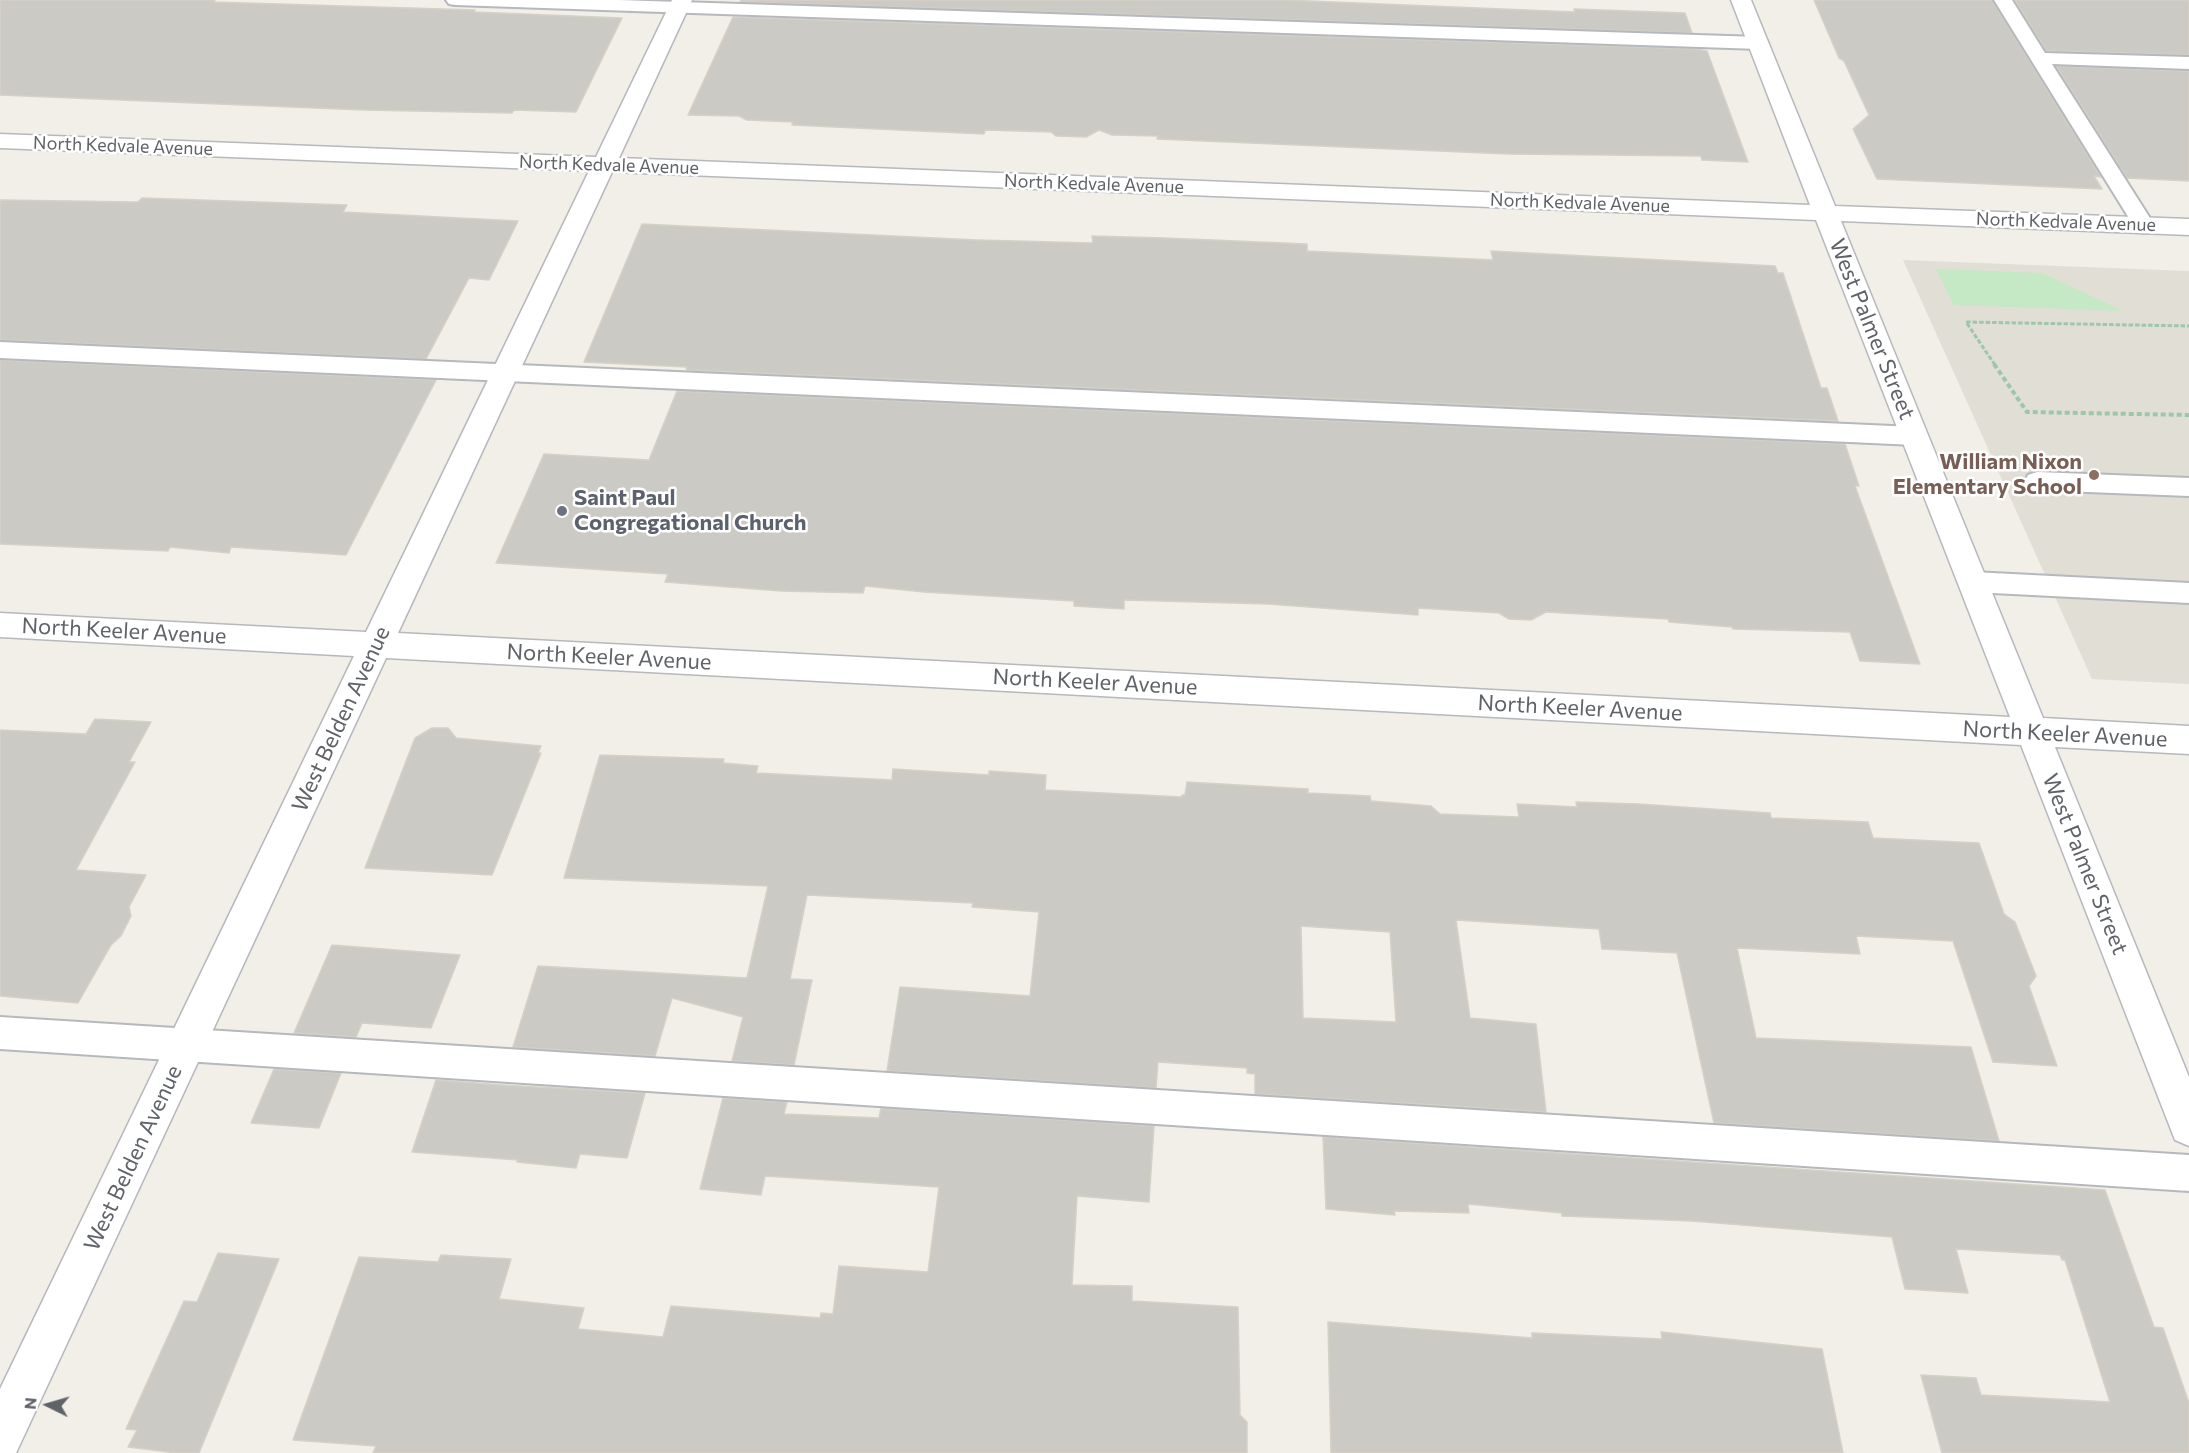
<!DOCTYPE html>
<style>
body{margin:0}
#map{position:relative;width:2189px;height:1453px;overflow:hidden;background:#f1efe8;font-family:Commissioner,sans-serif}
canvas{display:block}
.north{position:absolute;left:18px;top:1375px;width:60px;height:60px;-webkit-text-stroke:4px #fff;paint-order:stroke;rotate:275deg;font-size:16px;font-weight:700;line-height:24px;text-align:center;color:#5f6368}
.north::after{content:'';display:block;margin:auto;width:21px;height:27px;background:#5f6368;clip-path:polygon(50% 0,100% 100%,50% 72%,0 100%)}
</style>
<div id="map">
<canvas width="2189" height="1453"></canvas>
<div class="north">N</div>
</div>
<script>
const ctx = document.querySelector('canvas').getContext('2d');
ctx.lineJoin = 'round';
function fill(path, color) { ctx.fillStyle = color; ctx.fill(path, 'evenodd'); }
const shape = rows => new Path2D(rows.map(r => 'M' + r).join(''));
function stroke(path, color, width, dash) { ctx.strokeStyle = color; ctx.lineWidth = width; ctx.lineCap = dash ? 'butt' : 'round'; ctx.setLineDash(dash || []); ctx.stroke(path); }
function write(font, color, halo, rows, align = 'center') {
  ctx.font = font + ' Commissioner,sans-serif'; ctx.lineWidth = 5; ctx.setLineDash([]); ctx.textBaseline = 'middle'; ctx.strokeStyle = halo; ctx.fillStyle = color; for (const [text, x, y, turn = 0] of rows) {
    ctx.save(); ctx.translate(x, y); ctx.rotate((+turn || 0) * Math.PI / 180); ctx.textAlign = isNaN(turn) ? turn : align; if (halo) ctx.strokeText(text, 0, 0); ctx.fillText(text, 0, 0); ctx.restore();
  }
}
fill(shape([
 [1903,260,2189,271,2189,684,2092,679]
]), '#e1ded6');
fill(shape([
 [1936,269,2042,273,2123,311,1954,305]
]), '#c5e8c5');
const building = shape([
 [0,0,215,0,214,2,475,10,474,12,622,18,576,112,514,110,512,113,364,110,0,95,0,0],
 [741,0,1285,0,1575,12,1574,9,1685,13,1692,33,740,2,741,0],
 [1814,0,1992,0,2101,177,2094,176,2102,189,1877,179,1853,129,1869,115,1844,61,1839,58,1814,0],
 [2015,0,2189,0,2189,55,2046,51,2015,0],
 [733,17,1697,49,1707,51,1748,162,1702,160,1701,156,1508,154,1157,139,1158,136,1112,135,1099,130,1086,137,1056,136,1051,132,985,130,984,134,792,125,793,122,747,120,739,116,688,115,733,17],
 [2056,66,2189,71,2189,181,2127,178,2056,66],
 [142,198,347,205,343,212,518,221,489,280,469,278,426,359,0,340,0,200,138,202,142,198],
 [642,224,977,240,1093,243,1092,236,1165,238,1307,244,1307,251,1493,260,1491,251,1775,266,1778,273,1783,273,1821,388,1827,388,1838,421,686,370,687,367,584,362,642,224],
 [0,360,436,380,346,555,231,547,229,553,170,547,168,551,0,544,0,360],
 [677,391,1845,444,1859,486,1855,486,1920,664,1860,661,1850,632,1733,629,1732,627,1669,622,1668,619,1546,612,1531,620,1509,619,1499,613,1418,608,1418,615,1268,604,1124,600,1124,609,1074,606,1074,601,924,592,865,586,863,593,781,591,665,582,668,574,496,563,544,454,649,460,677,391],
 [95,719,151,722,129,762,135,762,76,870,146,875,129,907,131,916,121,936,111,945,78,1003,0,996,0,730,86,734,95,719],
 [432,728,448,728,456,738,541,746,538,753,541,753,492,875,365,868,415,738,432,728],
 [600,755,724,759,723,763,758,766,756,773,892,780,893,769,989,775,989,771,1046,775,1045,790,1182,797,1182,795,1185,795,1187,782,1308,789,1308,793,1370,796,1371,801,1431,806,1440,814,1519,817,1517,804,1577,807,1576,802,1639,804,1770,813,1771,818,1868,822,1873,838,1979,843,2004,914,2015,922,2036,976,2029,986,2057,1066,1993,1062,1953,941,1856,936,1860,954,1737,948,1756,1038,1971,1047,1999,1141,1714,1123,1677,953,1602,949,1599,929,1456,920,1470,1018,1536,1024,1546,1112,1255,1094,1255,1074,1247,1073,1247,1068,1158,1062,1156,1088,887,1071,900,987,1030,996,1039,912,972,907,973,903,807,895,790,979,812,980,794,1065,732,1061,743,1017,672,998,655,1056,513,1047,538,966,747,978,768,886,564,878,600,755],
 [1301,926,1390,932,1396,1022,1303,1018,1301,926],
 [332,945,460,955,431,1028,362,1023,356,1037,294,1033,332,945],
 [274,1069,341,1073,319,1128,251,1123,274,1069],
 [436,1080,502,1085,645,1093,627,1158,580,1154,576,1168,517,1162,518,1160,412,1152,436,1080],
 [723,1098,787,1102,784,1114,879,1118,881,1108,1154,1126,1149,1202,1077,1196,1072,1285,1132,1286,1132,1301,1238,1307,1240,1415,1247,1422,1247,1453,373,1453,376,1446,293,1440,359,1257,438,1262,441,1255,511,1259,499,1299,584,1308,578,1329,663,1337,671,1306,820,1318,821,1313,833,1314,839,1266,928,1272,939,1187,765,1176,761,1195,700,1189,723,1098],
 [1323,1137,2105,1190,2154,1327,2163,1328,2189,1403,2189,1453,1942,1453,1921,1375,1976,1378,1981,1395,2110,1402,2065,1260,2062,1260,2060,1255,1956,1249,1968,1293,1905,1289,1892,1237,1692,1221,1562,1216,1562,1213,1468,1204,1469,1213,1394,1211,1395,1215,1326,1209,1323,1137],
 [218,1253,279,1259,199,1453,176,1453,128,1447,137,1430,126,1429,184,1301,197,1302,218,1253],
 [1328,1322,1532,1338,1532,1333,1662,1339,1661,1332,1822,1349,1843,1453,1331,1453,1328,1322]
]);
fill(building, '#cccac5');
stroke(building, '#d6d1c6', 1.5);
const service = shape([
 [446,0,618,0,1759,37,1766,39,1768,43,1766,47,1759,49,455,5,449,4,446,0],
 [1994,0,2012,0,2045,53,2189,57,2189,69,2052,64,2155,226,2151,231,2144,233,2137,231,1994,0],
 [0,342,1915,427,1924,430,1927,436,1924,442,1915,445,0,358,0,342],
 [2037,472,2189,478,2189,496,2037,490,2028,487,2025,481,2028,475,2037,472],
 [1973,572,2189,583,2189,603,1973,592,1964,589,1960,582,1964,575,1973,572],
 [0,1017,2189,1155,2189,1191,0,1049,0,1017]
]);
const minor = shape([
 [672,0,692,0,619,158,1810,205,1731,0,1751,0,1835,206,2189,219,2189,235,1841,221,2043,718,2189,726,2189,754,2055,747,2189,1077,2189,1146,2175,1140,2021,745,386,658,16,1453,0,1453,0,1389,354,656,0,637,0,613,366,632,589,171,0,148,0,134,596,157,672,0],
 [612,172,1816,220,2010,717,398,633,612,172]
]);
stroke(service, '#b5b8bc', 4);
stroke(minor, '#b5b8bc', 3);
stroke(shape([
 [1995,365,1966,322,2189,326]
]), '#9cc7a9', 3, [4.5, 2]);
stroke(shape([
 [1994,364,2027,412,2189,415]
]), '#9cc7a9', 4, [5, 3]);
fill(service, '#fff');
fill(minor, '#fff');
for (const [x, y, r, color] of [
 [2094,475,6,"#8d6e63"],
 [562,511,6,"#6b7280"]
]) { const dot = new Path2D(); dot.arc(x, y, r, 0, 2 * Math.PI); ctx.fillStyle = color; ctx.fill(dot); stroke(dot, '#fff', 2); }
write('18px', '#5f6368', '#fff', [
 ["North Kedvale Avenue",123,146,2],
 ["North Kedvale Avenue",609,165,2],
 ["North Kedvale Avenue",1094,184,2],
 ["North Kedvale Avenue",1580,203,2],
 ["North Kedvale Avenue",2066,222,2]
]);
write('22px', '#5f6368', '#fff', [
 ["West Palmer Street",1872,329,68],
 ["North Keeler Avenue",124,631,3],
 ["North Keeler Avenue",609,657,3],
 ["North Keeler Avenue",1095,682,3],
 ["North Keeler Avenue",1580,708,3],
 ["West Belden Avenue",341,719,-65],
 ["North Keeler Avenue",2065,734,3],
 ["West Palmer Street",2085,864,68],
 ["West Belden Avenue",133,1158,-65]
]);
write('bold 22px', '#785e54', '#fff', [
 ["William Nixon",2082,462],
 ["Elementary School",2082,487]
], 'right');
write('bold 22px', '#5b616d', '#fff', [
 ["Saint Paul",574,498],
 ["Congregational Church",574,523]
], 'left');
</script>
